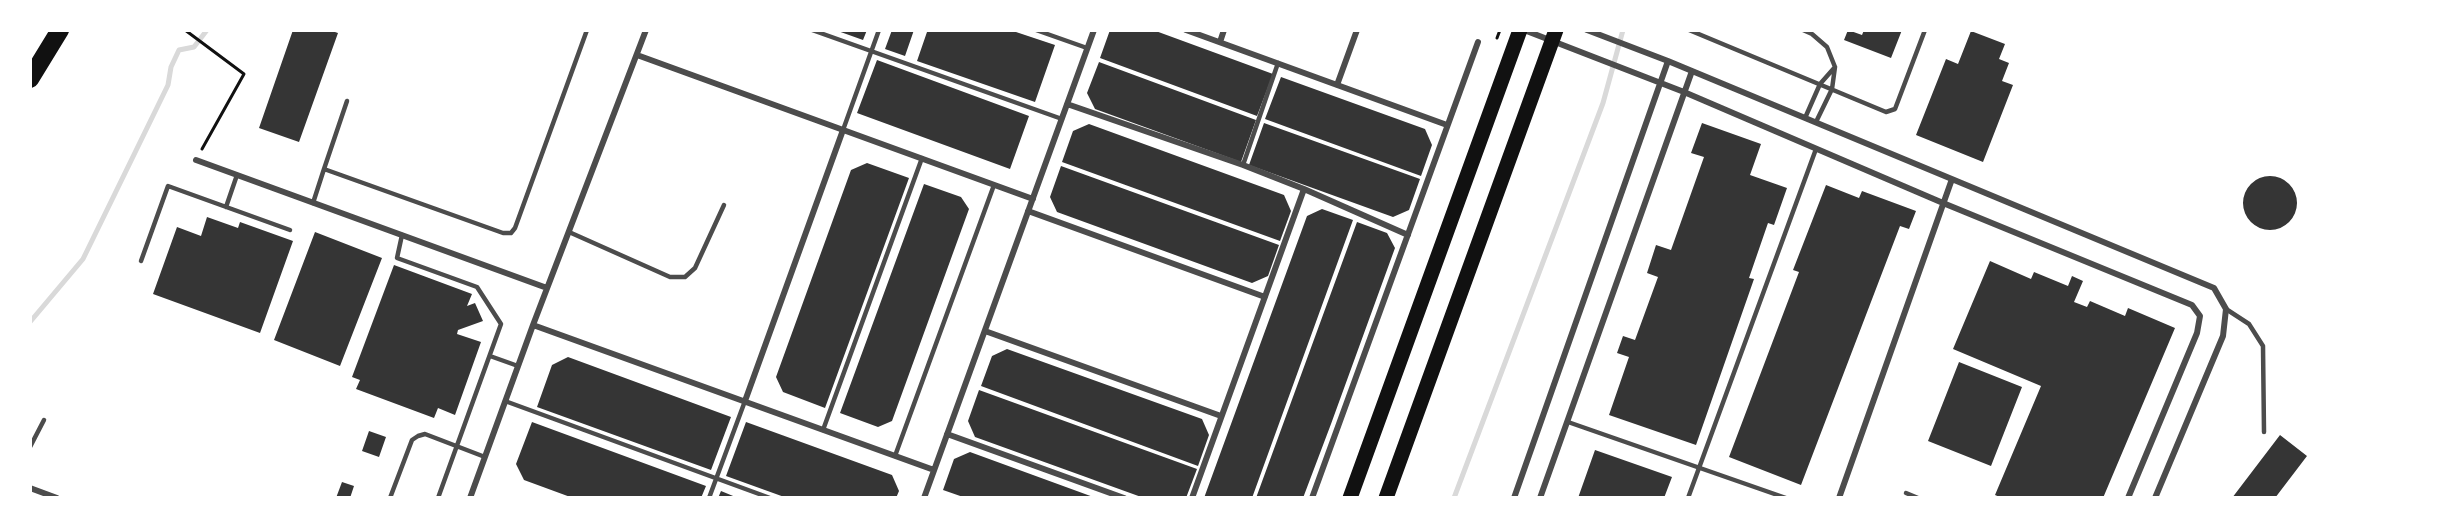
<!DOCTYPE html>
<style>
body{margin:0}
#map{position:relative;width:2437px;height:528px;overflow:hidden;background:#fff;font-family:Figtree,sans-serif}
canvas{display:block}
.frame{position:absolute;inset:0;border:32px solid #fff;pointer-events:none}
</style>
<div id="map">
<canvas width="2437" height="528"></canvas>
<div class="frame"></div>
</div>
<script>
const ctx = document.querySelector('canvas').getContext('2d');
ctx.lineJoin = 'round';
const shape = rows => new Path2D(rows.map(r => 'M' + r).join(''));
function stroke(path, color, width, dash) { ctx.strokeStyle = color; ctx.lineWidth = width; ctx.lineCap = dash ? 'butt' : 'round'; ctx.setLineDash(dash || []); ctx.stroke(path); }
function fill(path, color) { ctx.fillStyle = color; ctx.fill(path, 'evenodd'); }
stroke(shape([
 [30,322,83,259,168,85,171,67,179,50,194,47,207,30],
 [1454,498,1603,103,1623,30]
]), '#d9d9d9', 5);
fill(shape([
 [293,30,329,30,338,33,299,142,259,128],
 [835,30,867,30,863,40],
 [892,30,914,30,905,56,885,49],
 [922,30,1010,30,1055,45,1035,102,917,61,927,32],
 [1110,30,1153,30,1273,74,1257,116,1100,58],
 [1848,30,1862,35,1864,30,1902,30,1891,58,1844,40],
 [1971,31,2005,44,1999,59,2009,63,2002,81,2013,85,1983,162,1916,135,1946,59,1958,64],
 [877,60,1029,116,1010,169,857,113],
 [1099,62,1256,120,1241,162,1095,109,1087,93],
 [1281,77,1425,129,1432,145,1421,176,1265,119],
 [1264,123,1420,179,1409,210,1393,217,1249,165],
 [1702,123,1761,144,1750,175,1787,188,1774,225,1768,223,1749,278,1754,279,1696,445,1609,415,1629,357,1617,353,1623,336,1635,340,1658,277,1647,273,1656,245,1671,250,1704,157,1691,153],
 [1089,124,1284,195,1291,211,1280,241,1062,162,1073,131],
 [867,163,909,178,825,408,783,392,776,377,851,170],
 [1061,166,1279,245,1268,276,1252,283,1057,212,1050,197],
 '2243 203a27 27 0 1 1 54 0a27 27 0 1 1-54 0Z',
 [924,184,961,197,969,209,892,421,878,427,840,413],
 [1826,185,1859,198,1862,191,1916,211,1909,229,1900,226,1801,485,1729,457,1799,272,1793,270],
 [1322,209,1353,220,1252,498,1204,498,1307,216],
 [207,217,238,228,240,222,293,241,260,333,153,294,177,227,201,236],
 [1357,222,1387,233,1395,248,1331,424,1303,498,1256,498],
 [315,232,382,258,340,366,274,340],
 [1990,261,2031,279,2034,272,2068,286,2072,276,2083,281,2074,302,2087,307,2090,301,2125,316,2128,308,2175,328,2103,498,2002,498,1995,495,2041,386,1953,349],
 [394,265,472,294,467,306,475,303,483,321,458,330,457,334,481,342,455,415,438,408,434,418,356,389,360,380,352,377],
 [1007,349,1202,419,1209,435,1198,466,981,386,992,356],
 [568,357,731,417,711,470,537,407,552,365],
 [1959,362,2022,387,1991,466,1928,441],
 [979,390,1197,469,1186,498,1144,498,975,437,968,421],
 [532,422,706,486,701,498,573,498,524,480,516,464],
 [746,422,892,475,899,491,896,498,787,498,726,476],
 [369,431,386,437,379,457,362,451],
 [2280,435,2307,456,2275,498,2232,498],
 [1595,450,1672,477,1664,498,1578,498],
 [970,452,1096,498,966,498,943,490,954,459],
 [342,482,354,486,350,498,336,498],
 [721,491,738,498,718,498]
]), '#353535');
stroke(shape([
 [185,30,244,74,202,149],
 [1497,38,1500,30]
]), '#111', 3);
stroke(shape([
 [812,30,1062,119],
 [1036,30,1087,48],
 [1689,30,1886,112,1895,109,1925,30],
 [1803,30,1812,34,1827,47,1835,67,1832,89,1816,122],
 [1805,118,1820,84,1835,67],
 [843,130,879,30],
 [1243,165,1278,63],
 [324,169,347,101],
 [313,203,324,169,503,233,511,233,515,228,587,30],
 [226,207,237,175],
 [569,232,670,277,685,277,695,268,724,205],
 [402,235,397,258,477,287,501,324,438,498],
 [141,261,168,186,290,230],
 [2226,309,2249,324,2263,346,2264,432],
 [490,356,518,366],
 [505,401,770,498],
 [1568,422,1786,498],
 [823,430,922,158],
 [30,447,44,420],
 [895,456,994,185],
 [1906,493,1918,498],
 [390,498,412,440,418,436,425,434,485,457],
 [709,498,745,401],
 [1688,498,1816,149]
]), '#4c4c4c', 4.5);
stroke(shape([
 [1186,30,1447,125],
 [1524,30,1684,92,1943,203,2192,305,2200,316,2197,333,2128,498],
 [1587,30,1668,61,2214,288,2226,309,2223,336,2155,498],
 [1220,42,1224,30],
 [637,55,1033,199],
 [1337,85,1357,30],
 [1067,104,1243,165,1304,189,1408,235],
 [196,160,547,288],
 [1028,211,1265,297],
 [533,325,934,470],
 [985,331,1221,416],
 [745,401,843,130],
 [947,434,1124,498],
 [30,488,57,498],
 [470,498,533,325,646,30],
 [924,498,1094,30],
 [1192,498,1304,189],
 [1312,498,1478,42],
 [1514,498,1668,61],
 [1540,498,1692,71],
 [1839,498,1952,179]
]), '#4c4c4c', 6);
stroke(shape([
 [1350,498,1520,30],
 [1386,498,1556,30]
]), '#111', 15);
stroke(shape([
 [30,79,60,30]
]), '#111', 18);
</script>
